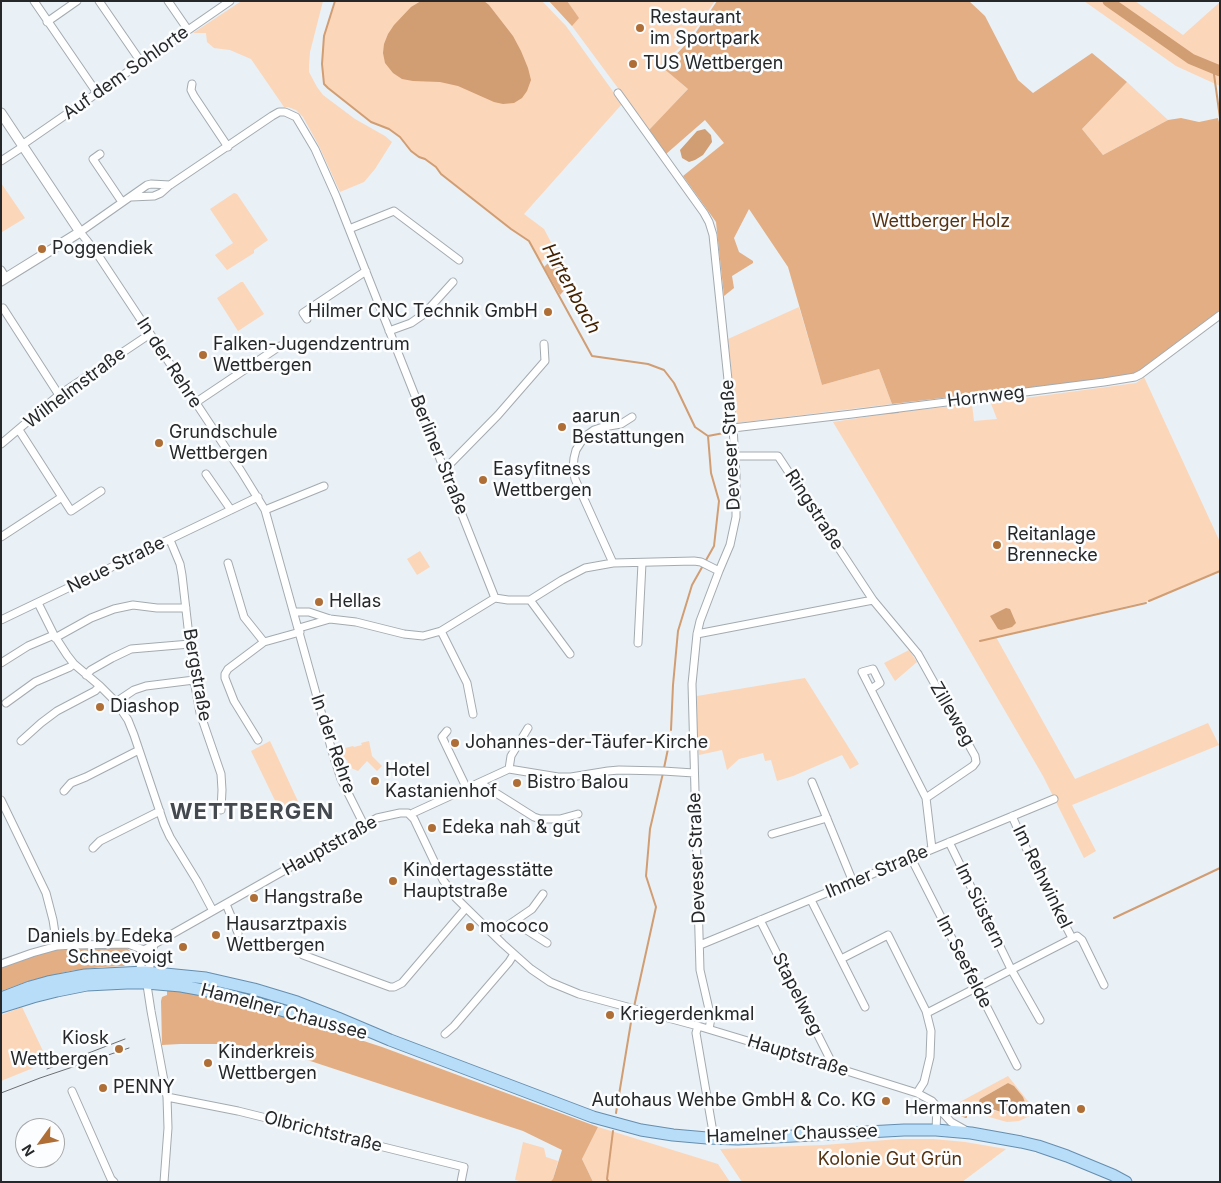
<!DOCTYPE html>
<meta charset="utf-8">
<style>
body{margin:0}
#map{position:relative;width:1221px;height:1183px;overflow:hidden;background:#e9f0f6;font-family:Inter,sans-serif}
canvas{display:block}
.frame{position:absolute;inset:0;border:2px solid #252729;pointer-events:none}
.north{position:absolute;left:15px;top:1118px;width:50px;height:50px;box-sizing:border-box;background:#fbfdfe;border:1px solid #a5a7a9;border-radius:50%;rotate:238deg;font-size:14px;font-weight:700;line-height:20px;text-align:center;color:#252729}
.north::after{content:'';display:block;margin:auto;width:18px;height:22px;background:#ae6e35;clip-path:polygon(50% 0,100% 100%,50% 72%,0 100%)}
</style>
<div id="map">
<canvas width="1221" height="1183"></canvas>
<div class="frame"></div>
<div class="north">N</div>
</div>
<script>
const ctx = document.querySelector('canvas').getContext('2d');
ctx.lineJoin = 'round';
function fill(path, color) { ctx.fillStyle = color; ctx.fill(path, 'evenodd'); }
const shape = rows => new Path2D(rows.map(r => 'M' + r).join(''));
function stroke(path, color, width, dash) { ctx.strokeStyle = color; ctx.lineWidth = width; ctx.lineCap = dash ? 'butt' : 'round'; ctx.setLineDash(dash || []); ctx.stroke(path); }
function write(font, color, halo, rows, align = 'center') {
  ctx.font = font + ' Inter,sans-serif'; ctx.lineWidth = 5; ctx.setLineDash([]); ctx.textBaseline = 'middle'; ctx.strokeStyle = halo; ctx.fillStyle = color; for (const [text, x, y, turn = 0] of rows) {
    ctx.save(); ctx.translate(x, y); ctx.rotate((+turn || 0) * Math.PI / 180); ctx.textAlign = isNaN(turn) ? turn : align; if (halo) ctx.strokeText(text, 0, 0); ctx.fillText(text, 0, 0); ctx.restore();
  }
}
fill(shape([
 [240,1,323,1,310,52,309,65,309,72,317,87,323,95,355,119,385,136,392,142,375,169,364,182,340,192,319,146,303,117,296,110,288,107,284,107,251,59,230,50,214,48,207,42,206,33,193,33,240,2],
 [336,1,542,1,566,26,622,104,524,214,544,229,555,250,541,262,530,241,511,229,441,174,436,167,425,159,419,157,411,151,400,137,389,129,371,122,328,88,324,84,323,80,322,64,324,36],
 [549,1,715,1,690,37,667,60,663,68,688,89,649,130,572,26],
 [1084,1,1135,1,1183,35,1220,2,1220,86,1176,66],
 [1127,82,1168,120,1103,155,1082,129],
 [1,183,25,218,2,232,1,231],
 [234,193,237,194,268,240,254,250,254,253,227,270,215,255,233,243,210,209],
 [241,282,243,282,264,314,238,331,217,298],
 [799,307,822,385,879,369,892,404,737,423,728,339],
 [1144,377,1220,542,1220,570,1149,601,996,637,1075,779,1208,723,1219,745,1072,805,1096,851,1084,858,1043,776,952,620,833,422,891,413,972,404,974,421,997,419,990,401,1018,399,1136,383],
 [420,551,430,567,417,575,407,559],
 [909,650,917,662,895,681,884,663],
 [805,678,859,764,850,769,842,755,793,776,777,781,771,760,765,761,763,753,739,759,727,770,722,750,699,755,697,735,697,696],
 [270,741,302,810,284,819,251,751],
 [369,741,372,756,382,766,377,771,367,761,358,771,349,767,347,760,344,761,341,749,353,746,354,747,362,745,361,743],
 [22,1007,43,1051,33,1068,1,1081,1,1015],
 [1008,1076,1027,1100,1030,1102,1032,1107,1037,1107,1038,1112,1019,1121,1007,1122,975,1113,958,1103],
 [1008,1083,1013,1086,1022,1097,1026,1105,1022,1112,1011,1115,1001,1112,982,1108,978,1105,980,1099],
 [598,1127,718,1164,730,1182,593,1182,582,1159],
 [899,1139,933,1139,965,1142,1006,1149,962,1182,742,1182,720,1149,824,1145],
 [523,1142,544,1148,546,1157,558,1161,553,1179,550,1182,525,1182,515,1180]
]), '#fbd6b9');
fill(shape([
 [549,1,567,1,579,18,572,26],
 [717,1,969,1,985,16,1018,80,1033,93,1092,53,1127,82,1082,129,1103,155,1168,120,1181,118,1199,122,1218,118,1220,126,1220,310,1133,375,892,404,879,369,822,385,788,267,749,209,734,238,739,252,753,261,753,263,732,276,734,288,724,296,716,222,683,176,724,143,705,120,666,154,649,130,688,89,663,68,692,38],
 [557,254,572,282,560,295,544,267],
 [57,946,126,947,130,951,131,954,127,963,124,966,102,967,70,971,32,980,1,991,1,964],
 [167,990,221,998,252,1006,330,1030,382,1047,598,1127,582,1159,593,1182,550,1182,553,1179,562,1150,523,1131,286,1053,231,1044,180,1044,162,1045,161,1001,162,997,167,995]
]), '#e3ae83');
fill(shape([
 [421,1,484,1,489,5,513,36,521,51,528,68,531,80,527,91,522,98,514,103,503,104,494,102,458,86,440,82,413,81,402,79,393,73,385,63,383,53,384,44,388,34,394,25,411,7],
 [705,129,711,135,712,142,703,155,695,160,689,162,682,158,680,150,697,131],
 [1006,608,1010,609,1016,623,1012,627,1001,630,998,629,990,616],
 [1008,1083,1014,1086,1023,1097,1026,1105,1024,1110,1021,1111,1010,1115,995,1110,982,1108,978,1105,979,1101,980,1099]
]), '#d19d72');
stroke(shape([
 [335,1,324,36,322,64,324,84,328,88,371,122,389,129,400,137,411,151,419,157,425,159,436,167,441,174,511,229,529,241,592,356,648,364,664,370,674,383,695,427,708,436,711,473,719,501,714,546,692,585,678,631,673,685,671,730],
 [1213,67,1220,118],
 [883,413,898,412],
 [708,436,729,432],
 [1149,601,1220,571],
 [980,641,1146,603],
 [664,768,670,739],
 [1114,918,1220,868],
 [616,1113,632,1016,656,907,646,876,650,829,663,773],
 [956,1113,966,1117],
 [609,1182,607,1179,613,1131]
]), '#d19d72', 2);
stroke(shape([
 [1108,1,1191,59,1220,71]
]), '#d19d72', 11);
const minor = shape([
 [34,1,97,93],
 [99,1,141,62],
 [168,1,188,30],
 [47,22,77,1],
 [192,84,191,90,194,96,228,147],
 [618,93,704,213,709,222,713,235,733,428,736,475,736,517,730,545,719,571,700,621,697,634,692,684,700,970,711,1018,709,1029],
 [22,145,230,1],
 [100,154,93,159,122,202],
 [1,161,24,146],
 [170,185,151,184,147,185,80,232,96,252,241,471,265,510,332,751,341,779,364,825],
 [131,197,154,196,161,193,170,185,272,116,279,112,285,112,296,117,315,149,336,196,495,598],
 [349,229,394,211,459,260],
 [1,270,6,278],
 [3,308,59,395],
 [307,319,303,313,366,271],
 [389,331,411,323,424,314,453,282],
 [195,403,280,346],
 [733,428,852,414,1104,382,1135,377,1141,374,1220,315],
 [19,430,71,511,101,491],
 [1,444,59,395,150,334],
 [735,456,778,456,873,600,918,654,975,756,976,762,973,766,926,798],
 [444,470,498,415,545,361,544,344],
 [206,474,231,510],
 [265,510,324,486],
 [1,537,62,497],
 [170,540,180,564,182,575,194,680,200,713,221,774,222,790,221,810],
 [228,563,244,617,264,642],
 [613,563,575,479,573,469,574,458,576,450,581,442,587,435,594,430,603,427,621,424,632,417],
 [530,600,570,654],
 [38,603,54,635,67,655,74,664,100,686,116,702,128,720,134,735,164,824,170,837,197,881,213,911],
 [294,612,309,612,330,619,356,622,404,634,423,636,441,631,495,598,508,600,530,600,562,580,585,568,613,563,694,561,701,562,719,571],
 [1,620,258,497],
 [299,628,330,619],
 [441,631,467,683,473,714],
 [697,634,873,600],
 [55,638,91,618,114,609,133,605,157,608,186,608],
 [638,643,642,563],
 [1,663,28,646,54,635],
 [86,675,91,670,112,658,131,649,190,644],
 [871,689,880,683,873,669,862,672,926,798,932,849],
 [116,702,134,690,146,686,194,680],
 [6,703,35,682,70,667,74,664],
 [447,731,442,737,467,789],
 [258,740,234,701,225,678,225,674,228,669,264,642,300,632],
 [21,741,41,723,57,711,95,691,100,686],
 [509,769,558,777,571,777,608,771,619,770,663,771,694,773],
 [509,769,511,756,528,728],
 [812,782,853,882],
 [480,783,534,817,540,819,560,819,578,814],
 [64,791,71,783,86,777,139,750],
 [1,800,46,893,53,920,57,946],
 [412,816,413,813,509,769],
 [1012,816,1031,859,1072,938],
 [772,834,827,818],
 [949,842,1011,969,1040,1020],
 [93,848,100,841,160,811],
 [911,858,1017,1066],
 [811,900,865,1007],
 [226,904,238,933],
 [760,920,834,1067],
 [514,922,547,943],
 [494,935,532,909,543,894],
 [700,945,1054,799],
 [303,955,390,987,394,987,402,983,466,908],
 [841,959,888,935,926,1011,931,1031,930,1057,924,1082,917,1093],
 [1,964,32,953,57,946,74,945,128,944,144,950],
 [145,972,150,966,149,959,154,945],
 [927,1013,1077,936,1082,940,1104,985],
 [698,1026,696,1033,714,1138],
 [445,1034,454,1026,509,962,514,954],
 [72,1091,111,1179,114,1182],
 [167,1097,238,1111,464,1167,461,1182],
 [936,1130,937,1107],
 [164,1182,168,1128,167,1097,151,1011,145,972,140,965,141,955,144,950,377,818,400,813,408,813,414,819,443,880,456,898,503,944,531,969,550,982,579,994,698,1026,834,1067,917,1093,932,1101,951,1122,967,1131]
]);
const tertiary = shape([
 [1,113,80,232,1,281]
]);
const primary = shape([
 [1,998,30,987,48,982,85,975,145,972,206,978,254,989,297,1002,338,1018,390,1040,593,1117,641,1130,673,1135,707,1138,738,1139,904,1130,936,1130,971,1133,1021,1142,1038,1146,1067,1156,1113,1175,1126,1182],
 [1,1007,33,997,57,991,87,985,127,983,146,983,181,986,225,994,351,1030]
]);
stroke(minor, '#a4abb0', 9);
stroke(tertiary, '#a4abb0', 11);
stroke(primary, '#658eae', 13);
stroke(minor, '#fff', 7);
stroke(tertiary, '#fff', 9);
stroke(primary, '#b7ddf9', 11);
stroke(shape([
 [47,1069,125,1039],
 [1,1093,40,1078,129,1048]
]), '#6c7073', 1);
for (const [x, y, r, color] of [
 [640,28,5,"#ae6e35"],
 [633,64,5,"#ae6e35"],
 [42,249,5,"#ae6e35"],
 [548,312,5,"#ae6e35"],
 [203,355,5,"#ae6e35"],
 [562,427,5,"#ae6e35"],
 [159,443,5,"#ae6e35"],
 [483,480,5,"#ae6e35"],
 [997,545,5,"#ae6e35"],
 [319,602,5,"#ae6e35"],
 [100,707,5,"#ae6e35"],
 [455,743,5,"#ae6e35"],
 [375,781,5,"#ae6e35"],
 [517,783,5,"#ae6e35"],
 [432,828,5,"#ae6e35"],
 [393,881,5,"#ae6e35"],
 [254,898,5,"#ae6e35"],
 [470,927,5,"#ae6e35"],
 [216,935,5,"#ae6e35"],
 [183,947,5,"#ae6e35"],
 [610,1015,5,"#ae6e35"],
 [119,1049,5,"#ae6e35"],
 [208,1063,5,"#ae6e35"],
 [103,1088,5,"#ae6e35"],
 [886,1101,5,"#ae6e35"],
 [1081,1109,5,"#ae6e35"]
]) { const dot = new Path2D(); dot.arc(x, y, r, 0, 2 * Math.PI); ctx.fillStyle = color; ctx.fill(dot); stroke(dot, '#fbfdfe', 2); }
write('18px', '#252729', '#fbfdfe', [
 ["Restaurant",650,18],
 ["im Sportpark",650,39],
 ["TUS Wettbergen",643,64],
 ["Poggendiek",52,249],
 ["Hilmer CNC Technik GmbH",538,312,"right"],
 ["Falken-Jugendzentrum",213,345],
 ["Wettbergen",213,366],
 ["aarun",572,417],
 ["Bestattungen",572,438],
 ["Grundschule",169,433],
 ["Wettbergen",169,454],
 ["Easyfitness",493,470],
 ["Wettbergen",493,491],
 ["Reitanlage",1007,535],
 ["Brennecke",1007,556],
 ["Hellas",329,602],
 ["Diashop",110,707],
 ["Johannes-der-Täufer-Kirche",465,743],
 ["Hotel",385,771],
 ["Kastanienhof",385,792],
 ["Bistro Balou",527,783],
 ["Edeka nah & gut",442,828],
 ["Kindertagesstätte",403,871],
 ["Hauptstraße",403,892],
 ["Hangstraße",264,898],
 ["Hausarztpaxis",226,925],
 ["Wettbergen",226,946],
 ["mococo",480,927],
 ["Daniels by Edeka",173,937,"right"],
 ["Schneevoigt",173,958,"right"],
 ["Kriegerdenkmal",620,1015],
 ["Kiosk",109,1039,"right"],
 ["Wettbergen",109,1060,"right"],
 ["Kinderkreis",218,1053],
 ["Wettbergen",218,1074],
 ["PENNY",113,1088],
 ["Autohaus Wehbe GmbH & Co. KG",876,1101,"right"],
 ["Hermanns Tomaten",1071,1109,"right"]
], 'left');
write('18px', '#252729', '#fbfdfe', [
 ["Auf dem Sohlorte",126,73,-35],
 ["In der Rehre",169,363,57],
 ["Wilhelmstraße",75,388,-37],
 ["Hornweg",986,397,-7],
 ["Deveser Straße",731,445,-93],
 ["Berliner Straße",439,455,68],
 ["Ringstraße",814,510,57],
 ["Neue Straße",116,565,-26],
 ["Bergstraße",197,675,80],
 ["Zilleweg",952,714,60],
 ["In der Rehre",333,744,71],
 ["Hauptstraße",330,846,-29],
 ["Deveser Straße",697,858,-92],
 ["Ihmer Straße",877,872,-23],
 ["Im Rehwinkel",1042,877,64],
 ["Im Süstern",980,906,64],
 ["Im Seefelde",964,962,63],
 ["Stapelweg",797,994,63],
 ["Hamelner Chaussee",284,1012,15],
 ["Hauptstraße",798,1056,17],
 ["Olbrichtstraße",323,1132,14],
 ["Hamelner Chaussee",792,1134,-2]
]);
write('18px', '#573312', '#fbfdfe', [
 ["Wettberger Holz",941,222],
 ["Kolonie Gut Grün",890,1160]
]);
write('italic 19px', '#420', '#fbfdfe', [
 ["Hirtenbach",571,289,61]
]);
ctx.letterSpacing = '1px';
write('bold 22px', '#43494e', '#fbfdfe', [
 ["WETTBERGEN",252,812]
]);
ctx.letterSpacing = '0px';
</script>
